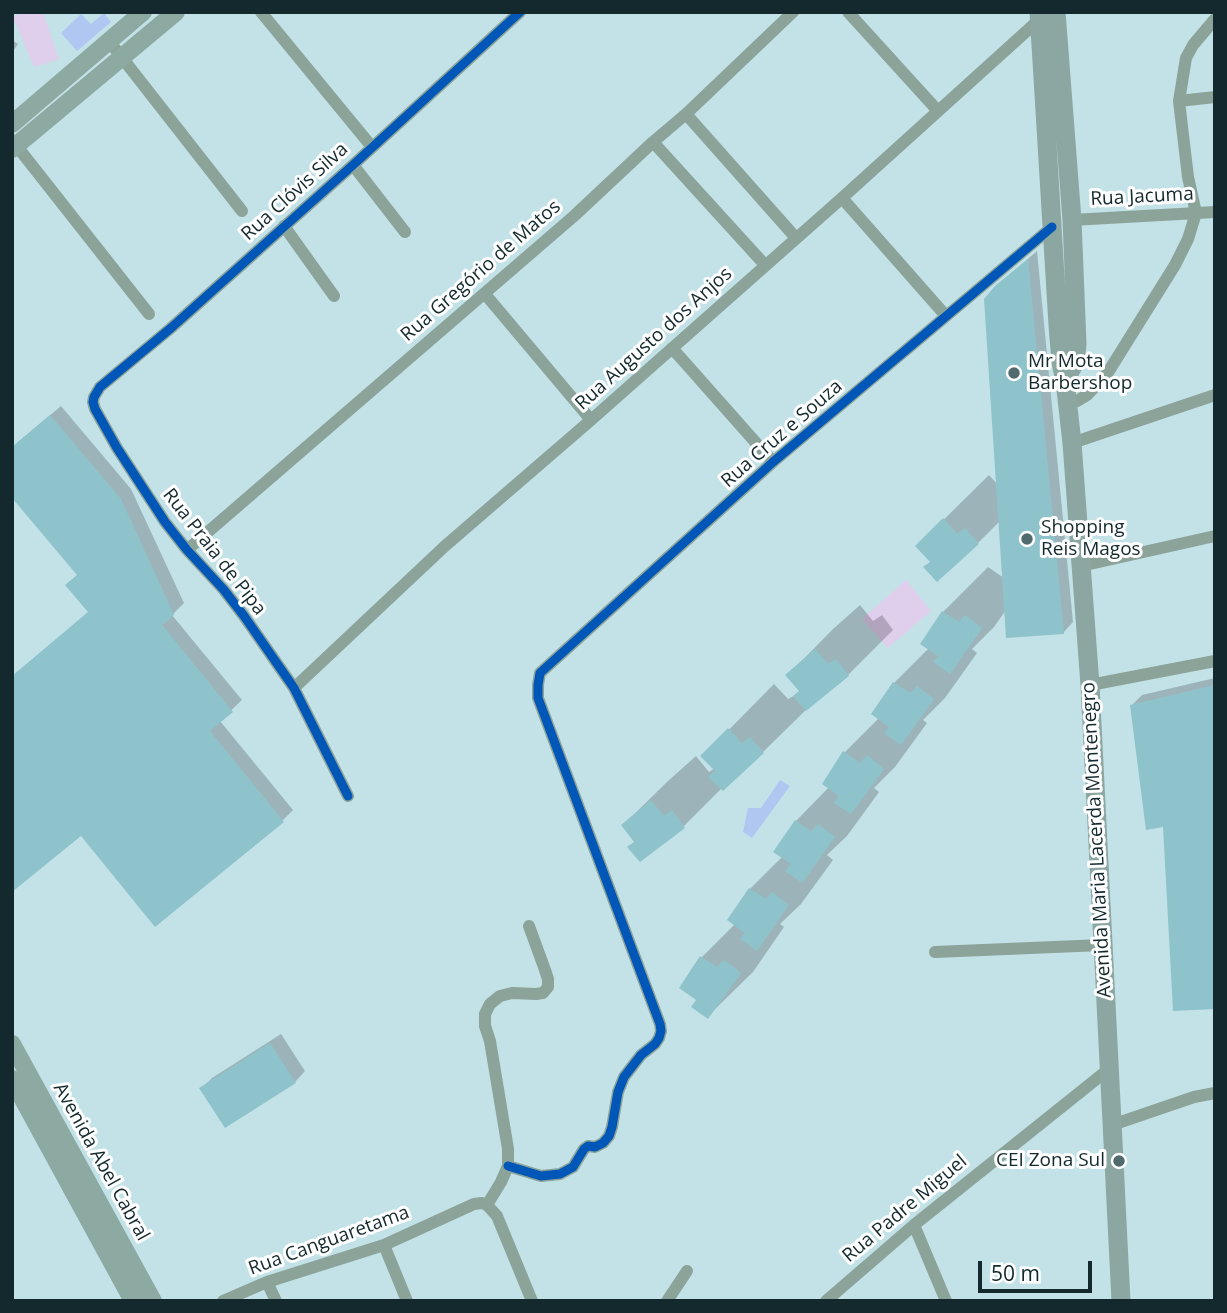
<!DOCTYPE html>
<meta charset="utf-8">
<style>
body{margin:0}
#map{position:relative;width:1227px;height:1313px;overflow:hidden;background:#c3e2e8;font-family:"Open Sans",sans-serif}
canvas{display:block}
.frame{position:absolute;inset:0;border:14px solid #13292d;pointer-events:none}
.scale{position:absolute;left:978px;top:1261px;width:114px;height:32px;box-sizing:border-box;border:4px solid #13292d;border-top:0;padding-left:9px;font-size:21px;line-height:24px;white-space:nowrap;color:#13292d;-webkit-text-stroke:5px #fff;paint-order:stroke}
</style>
<div id="map">
<canvas width="1227" height="1313"></canvas>
<div class="frame"></div>
<div class="scale">50 m</div>
</div>
<script>
const ctx = document.querySelector('canvas').getContext('2d');
ctx.lineJoin = 'round';
function fill(path, color) { ctx.fillStyle = color; ctx.fill(path, 'evenodd'); }
const shape = rows => new Path2D(rows.map(r => 'M' + r).join(''));
function stroke(path, color, width, dash) { ctx.strokeStyle = color; ctx.lineWidth = width; ctx.lineCap = dash ? 'butt' : 'round'; ctx.setLineDash(dash || []); ctx.stroke(path); }
function write(font, color, halo, rows, align = 'center') {
  ctx.font = font + ' "Open Sans",sans-serif'; ctx.lineWidth = 6; ctx.setLineDash([]); ctx.textBaseline = 'middle'; ctx.strokeStyle = halo; ctx.fillStyle = color; for (const [text, x, y, turn = 0] of rows) {
    ctx.save(); ctx.translate(x, y); ctx.rotate((+turn || 0) * Math.PI / 180); ctx.textAlign = isNaN(turn) ? turn : align; if (halo) ctx.strokeText(text, 0, 0); ctx.fillText(text, 0, 0); ctx.restore();
  }
}
fill(shape([
 [24,12,43,12,59,59,34,67,13,17],
 [906,580,931,611,888,648,862,619]
]), '#dfceec');
fill(shape([
 [104,13,111,22,77,51,61,33,81,14,91,24],
 [780,780,790,786,752,838,743,832,748,808,761,808]
]), '#b0c7f2');
fill(shape([
 [12,40,18,44,12,53],
 [1037,251,1073,622,1063,633,1006,610,994,627,972,649,977,653,945,698,923,720,927,723,895,767,874,788,879,792,847,836,827,855,833,860,801,904,780,924,784,927,753,972,708,1016,699,1000,681,988,702,957,735,924,729,920,750,889,782,857,775,852,796,821,829,787,845,752,879,718,874,714,894,683,929,648,922,643,943,612,988,567,1004,578,1000,521,978,543,932,561,917,546,989,475,998,485,1008,276],
 [61,406,131,489,184,603,172,615,242,700,220,721,293,810,283,820,156,924,82,833,90,611,79,574,12,447],
 [860,605,873,621,882,615,893,630,848,675,808,708,763,752,722,788,684,826,636,841,623,825,668,781,696,756,709,772,715,768,703,756,774,684,788,699,797,694,801,690,788,675,832,630],
 [1215,678,1215,1008,1132,705,1142,695],
 [281,1034,305,1071,295,1082,202,1088,212,1078]
]), '#0003');
fill(shape([
 [1028,259,1064,634,1006,638,984,299,995,286],
 [50,415,121,499,174,615,162,625,233,712,210,731,284,822,155,927,81,836,12,892,12,676,88,612,65,585,77,575,12,498,12,447],
 [943,518,957,534,965,528,979,544,937,582,923,567,930,562,915,546],
 [942,611,959,622,965,615,982,628,950,674,933,662,938,656,920,644],
 [815,649,828,664,836,659,849,676,806,711,793,696,799,691,785,675],
 [893,682,910,693,917,686,934,699,901,745,884,733,889,727,871,714],
 [1215,685,1215,1009,1173,1011,1163,827,1146,830,1130,705],
 [728,728,742,743,750,737,764,753,723,791,708,777,715,771,700,756],
 [843,751,860,763,867,755,884,769,851,814,834,803,839,796,822,784],
 [651,800,664,816,672,810,685,828,640,862,627,847,634,842,621,825],
 [795,820,811,831,818,824,835,837,802,883,785,871,791,864,773,852],
 [749,888,766,899,772,892,789,905,757,951,740,939,745,933,727,920],
 [700,956,717,967,724,960,741,973,708,1019,691,1007,696,1000,679,988],
 [270,1043,296,1083,225,1128,199,1088]
]), '#8ec3cb');
stroke(shape([
 [261,12,372,147],
 [848,12,938,111],
 [109,41,242,211],
 [1179,101,1215,97],
 [686,114,796,238],
 [12,140,149,314],
 [653,142,765,265],
 [353,165,405,232],
 [842,198,946,316],
 [1072,220,1215,212],
 [284,226,334,296],
 [485,294,591,420],
 [672,348,773,462],
 [1067,404,1077,401,1087,395,1107,374,1175,265,1188,239,1196,213,1188,177,1179,101,1186,58,1193,45,1215,19],
 [1072,443,1215,395],
 [187,550,574,216,653,142,686,114,793,12],
 [1081,566,1215,536],
 [1090,685,1215,661],
 [294,688,445,546,591,420,842,198,1040,19],
 [348,796,294,688,244,616,224,590,187,550,165,522,117,448,95,409,93,402,94,397,100,387,171,328,353,165,520,12],
 [935,952,1102,945],
 [1112,1125,1194,1097,1215,1093],
 [508,1166,541,1176,560,1174,573,1167,584,1149,588,1146,595,1147,603,1143,609,1136,612,1127,618,1092,624,1077,641,1055,655,1044,659,1038,661,1031,660,1024,538,698,538,685,540,673,773,462,1052,227],
 [487,1205,501,1182,508,1166,508,1149,490,1041,485,1026,485,1014,490,1004,500,996,512,993,536,994,543,993,548,987,548,979,545,970,529,926],
 [487,1205,497,1216,532,1301],
 [914,1225,946,1301],
 [384,1245,407,1301],
 [267,1282,276,1301],
 [223,1301,267,1282,384,1245,474,1204,482,1203,487,1205],
 [667,1301,687,1271],
 [826,1301,914,1225,1109,1069]
]), '#8ca399', 12);
stroke(shape([
 [12,124,143,12],
 [12,149,176,12],
 [12,1044,153,1301],
 [12,1079,133,1301]
]), '#8caaa2', 18);
stroke(shape([
 [1039,12,1058,325,1061,362,1065,381,1072,443,1090,685,1121,1301],
 [1056,12,1072,220,1077,344,1075,362,1065,381]
]), '#8ca6a1', 19);
stroke(shape([
 [348,796,294,688,244,616,224,590,187,550,165,522,117,448,95,409,93,402,94,397,100,387,171,328,353,165,520,12],
 [508,1166,541,1176,560,1174,573,1167,584,1149,588,1146,595,1147,603,1143,609,1136,612,1127,618,1092,624,1077,641,1055,655,1044,659,1038,661,1031,660,1024,538,698,538,685,540,673,773,462,1052,227]
]), '#0057b8', 9);
for (const [x, y, r, color] of [
 [1014,373,7,"#516a6e"],
 [1027,539,7,"#516a6e"],
 [1119,1161,7,"#516a6e"]
]) { const dot = new Path2D(); dot.arc(x, y, r, 0, 2 * Math.PI); ctx.fillStyle = color; ctx.fill(dot); stroke(dot, '#fff', 2.5); }
write('19px', '#13292d', '#fff', [
 ["Rua Clóvis Silva",295,192,-42],
 ["Rua Jacuma",1142,197,-3],
 ["Rua Gregório de Matos",481,271,-41],
 ["Rua Augusto dos Anjos",654,339,-42],
 ["Rua Cruz e Souza",782,434,-41],
 ["Rua Praia de Pipa",214,552,52],
 ["Avenida Maria Lacerda Montenegro",1097,840,-93],
 ["Avenida Abel Cabral",101,1162,61],
 ["Rua Padre Miguel",905,1209,-40],
 ["Rua Canguaretama",329,1241,-20]
]);
write('19px', '#13292d', '#fff', [
 ["Mr Mota",1028,362],
 ["Barbershop",1028,384],
 ["Shopping",1041,528],
 ["Reis Magos",1041,550],
 ["CEI Zona Sul",1105,1161,"right"]
], 'left');
</script>
